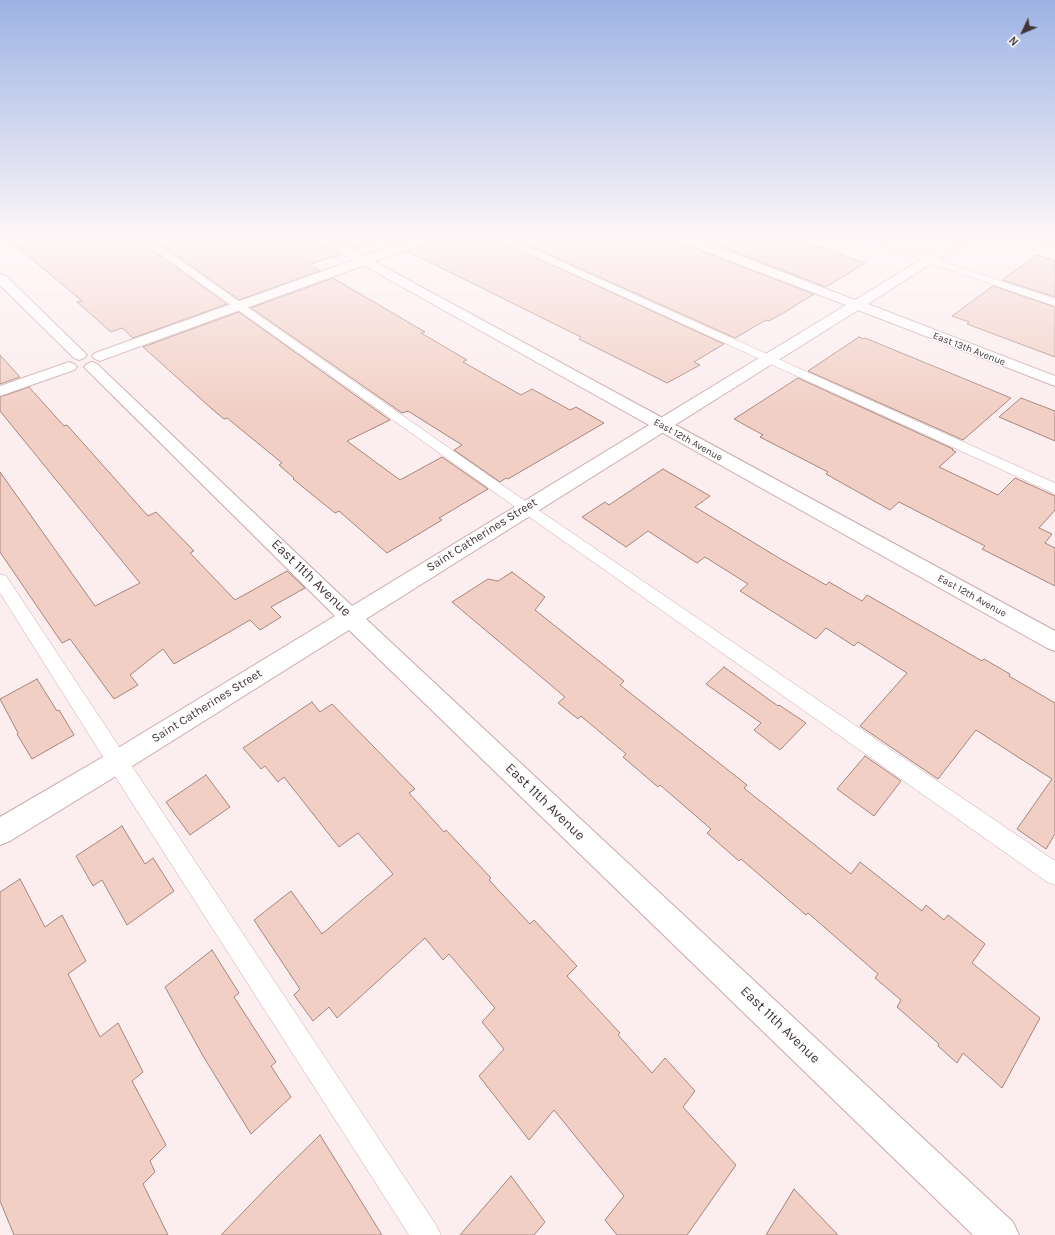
<!DOCTYPE html>
<style>
body{margin:0}
#map{position:relative;width:1055px;height:1235px;overflow:hidden;background:#fcedef;font-family:Karla,sans-serif}
canvas{display:block}
.north{position:absolute;left:1003px;top:12px;width:40px;height:40px;-webkit-text-stroke:3px #fefefe;paint-order:stroke;rotate:226deg;font-size:11px;font-weight:700;line-height:16px;text-align:center;color:#433537}
.north::after{content:'';display:block;margin:auto;width:14px;height:18px;background:#433537;clip-path:polygon(50% 0,100% 100%,50% 72%,0 100%)}
</style>
<div id="map">
<canvas width="1055" height="1235"></canvas>
<div class="north">N</div>
</div>
<script>
const ctx = document.querySelector('canvas').getContext('2d');
ctx.lineJoin = 'round';
function fill(path, color) { ctx.fillStyle = color; ctx.fill(path, 'evenodd'); }
const shape = rows => new Path2D(rows.map(r => 'M' + r).join(''));
function stroke(path, color, width, dash) { ctx.strokeStyle = color; ctx.lineWidth = width; ctx.lineCap = dash ? 'butt' : 'round'; ctx.setLineDash(dash || []); ctx.stroke(path); }
function write(font, color, halo, rows, align = 'center') {
  ctx.font = font + ' Karla,sans-serif'; ctx.lineWidth = 3; ctx.setLineDash([]); ctx.textBaseline = 'middle'; ctx.strokeStyle = halo; ctx.fillStyle = color; for (const [text, x, y, turn = 0] of rows) {
    ctx.save(); ctx.translate(x, y); ctx.rotate((+turn || 0) * Math.PI / 180); ctx.textAlign = isNaN(turn) ? turn : align; if (halo) ctx.strokeText(text, 0, 0); ctx.fillText(text, 0, 0); ctx.restore();
  }
}
const building = shape([
 [7,238,136,238,227,304,133,338,122,328,111,332,77,302,82,301,7,238],
 [151,238,314,238,341,254,311,264,311,265,320,271,239,300,151,238],
 [335,238,374,238,374,242,355,249,335,238],
 [382,238,410,238,393,244,382,238],
 [434,238,494,238,724,344,694,362,700,365,667,383,579,339,581,337,407,251,432,242,434,238],
 [512,238,675,238,677,242,814,294,785,312,769,321,766,320,735,338,512,238],
 [699,238,796,238,865,263,826,287,699,238],
 [1037,255,1055,261,1055,297,1002,280,1037,255],
 [333,278,425,332,421,333,467,360,463,362,521,395,532,389,570,410,576,407,604,423,508,479,506,478,500,482,454,450,462,445,408,411,402,413,251,308,333,278],
 [993,286,1055,307,1055,357,967,324,969,322,952,316,993,286],
 [239,312,390,420,347,441,400,480,442,457,488,489,439,518,442,520,387,553,339,511,335,513,293,479,294,478,279,465,282,463,276,458,227,418,224,419,212,409,143,347,239,312],
 [859,337,864,339,865,338,1011,398,963,440,808,371,859,337],
 [0,355,20,377,0,384,0,355],
 [798,378,953,449,952,450,956,452,939,467,998,495,1015,478,1055,496,1055,510,1039,528,1052,534,1045,543,1055,548,1055,586,982,549,985,546,899,502,890,510,826,474,828,472,760,437,763,435,734,419,798,378],
 [29,387,64,426,67,425,148,516,156,512,194,551,190,553,235,600,287,571,305,588,271,607,281,617,260,630,250,620,174,664,163,649,130,675,138,685,114,699,70,639,62,643,0,552,0,472,95,606,140,583,0,411,0,397,29,387],
 [1021,398,1055,411,1055,441,999,417,1021,398],
 [663,469,710,496,695,507,779,558,826,585,829,582,862,601,867,595,982,661,984,659,1010,674,1009,676,1055,703,1055,834,1046,849,1017,829,1052,779,976,730,938,779,860,726,907,673,858,642,854,646,826,628,816,639,740,591,748,584,705,557,697,563,648,531,626,547,582,517,605,502,609,505,663,469],
 [512,572,545,597,535,610,624,681,620,685,747,785,744,788,851,874,860,862,922,911,926,905,944,920,948,915,985,944,972,963,1040,1018,1002,1088,963,1053,957,1063,938,1046,939,1044,897,1007,901,1000,875,978,878,974,808,913,806,915,741,859,739,861,707,833,711,829,660,785,658,787,623,757,626,754,581,716,578,719,558,703,565,697,452,602,488,579,498,581,512,572],
 [724,667,778,706,779,705,806,723,780,750,754,730,761,723,706,684,724,667],
 [37,679,57,711,59,710,74,735,32,759,17,734,18,733,0,699,37,679],
 [312,702,320,712,332,704,415,789,409,793,444,832,446,830,491,878,489,880,530,924,534,920,577,966,567,976,620,1033,618,1035,652,1073,665,1058,695,1091,683,1107,736,1165,687,1235,617,1235,605,1220,624,1196,554,1110,529,1140,479,1076,504,1049,482,1022,495,1008,449,954,443,960,425,938,337,1018,329,1007,313,1021,294,995,300,989,254,920,291,891,322,934,393,874,358,833,339,847,284,777,278,782,265,766,261,769,243,748,312,702],
 [865,756,901,781,874,816,837,789,865,756],
 [206,775,230,807,190,835,166,802,206,775],
 [122,826,145,864,153,858,174,891,127,925,102,880,93,886,76,856,122,826],
 [20,879,45,927,62,915,86,961,68,974,100,1037,118,1023,143,1072,132,1081,166,1145,150,1161,155,1172,143,1184,168,1235,14,1235,0,1201,0,892,20,879],
 [212,950,239,993,234,997,276,1062,271,1066,291,1097,251,1134,203,1056,165,987,212,950],
 [320,1135,382,1235,221,1235,276,1178,320,1135],
 [511,1176,545,1222,534,1235,460,1235,511,1176],
 [794,1189,838,1235,766,1235,794,1189]
]);
fill(building, '#f1cfc5');
stroke(building, '#a5867d', 1);
const lane = shape([
 [137,238,148,238,531,505,1055,861,1055,885,1047,882,521,511,137,238],
 [495,238,508,238,1055,483,1055,494,495,238],
 [858,238,872,238,1055,299,1055,306,858,238],
 [0,574,6,576,436,1225,441,1235,409,1235,127,795,0,593,0,574]
]);
const street = shape([
 [415,238,433,238,431,241,105,359,100,361,95,359,92,356,95,353,415,238],
 [676,238,694,238,855,300,956,238,971,238,868,304,1055,376,1055,386,858,310,366,619,1013,1222,1019,1235,973,1235,349,630,126,770,10,841,0,845,0,817,108,754,335,616,87,370,84,367,87,364,92,362,97,364,352,606,846,305,678,241,676,238],
 [1036,238,1055,238,1055,246,1038,241,1036,238],
 [0,274,5,275,84,352,87,355,84,358,79,360,74,358,0,285,0,274],
 [69,362,74,364,77,367,74,370,0,396,0,386,69,362]
]);
const secondary = shape([
 [315,238,331,238,1055,631,1055,651,1047,648,315,238]
]);
stroke(lane, '#caa8ad', 1);
stroke(street, '#caa8ad', 2);
stroke(secondary, '#caa8ad', 2);
fill(lane, '#fff');
fill(street, '#fff');
fill(secondary, '#fff');
const sky = ctx.createLinearGradient(0, 0, 0, 411);
sky.addColorStop(0, '#9db3e4');
sky.addColorStop(0.58, '#fef7f8');
sky.addColorStop(1, '#fef7f800');
ctx.fillStyle = sky;
ctx.fillRect(0, 0, 1055, 411);
write('10px', '#433537', '#fefefe', [
 ["East 13th Avenue",969,349,21],
 ["East 12th Avenue",688,440,29],
 ["East 12th Avenue",972,596,29]
]);
write('12px', '#433537', '#fefefe', [
 ["Saint Catherines Street",482,535,-32],
 ["Saint Catherines Street",207,706,-32]
]);
write('14px', '#433537', '#fefefe', [
 ["East 11th Avenue",311,578,44],
 ["East 11th Avenue",545,802,44],
 ["East 11th Avenue",780,1025,44]
]);
</script>
